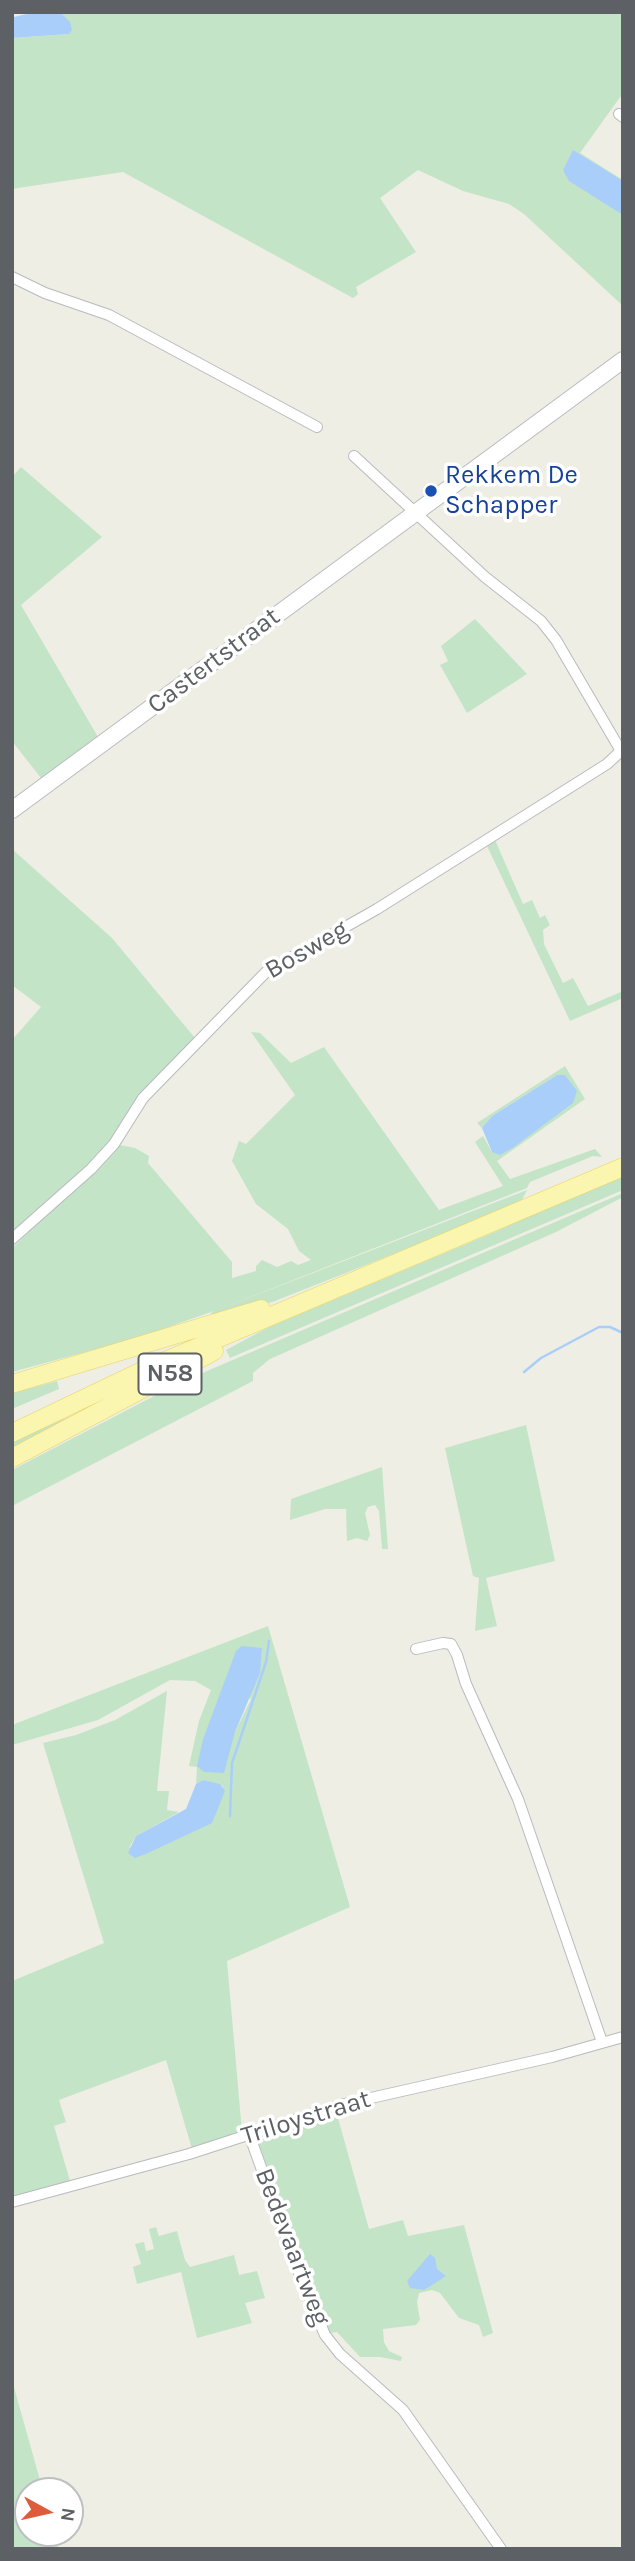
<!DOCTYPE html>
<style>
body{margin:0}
#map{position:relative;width:635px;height:2561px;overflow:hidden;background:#eeeee5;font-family:Karla,sans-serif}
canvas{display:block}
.frame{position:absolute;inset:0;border:14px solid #5d6065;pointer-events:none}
.north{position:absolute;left:14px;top:2477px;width:70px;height:70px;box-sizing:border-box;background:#fff;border:2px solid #bebfc1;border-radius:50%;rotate:98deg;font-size:19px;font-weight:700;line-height:28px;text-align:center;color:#5d6065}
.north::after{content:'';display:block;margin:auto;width:24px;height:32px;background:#de5b3c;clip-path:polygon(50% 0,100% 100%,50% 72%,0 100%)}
</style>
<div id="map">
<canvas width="635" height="2561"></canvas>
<div class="frame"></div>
<div class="north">N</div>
</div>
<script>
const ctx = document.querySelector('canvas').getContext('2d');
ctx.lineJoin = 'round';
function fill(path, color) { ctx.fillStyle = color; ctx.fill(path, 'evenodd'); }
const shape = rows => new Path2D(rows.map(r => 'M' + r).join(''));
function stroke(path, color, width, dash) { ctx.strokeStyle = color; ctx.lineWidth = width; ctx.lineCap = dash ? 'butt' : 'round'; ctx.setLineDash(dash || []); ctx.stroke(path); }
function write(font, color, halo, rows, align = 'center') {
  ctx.font = font + ' Karla,sans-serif'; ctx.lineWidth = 7; ctx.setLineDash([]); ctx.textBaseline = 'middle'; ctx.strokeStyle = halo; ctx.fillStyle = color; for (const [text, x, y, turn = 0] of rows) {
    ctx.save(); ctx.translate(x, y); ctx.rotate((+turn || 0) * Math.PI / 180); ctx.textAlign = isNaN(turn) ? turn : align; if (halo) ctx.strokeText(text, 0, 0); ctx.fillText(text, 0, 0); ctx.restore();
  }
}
fill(shape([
 [60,12,623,12,623,93,580,153,623,180,623,306,524,214,509,204,463,191,418,170,380,198,416,252,356,287,358,294,353,298,123,172,12,189,12,38,69,34],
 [21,467,102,537,21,605,98,737,41,778,12,741,12,477],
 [475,619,527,674,467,713,440,665,448,661,441,646],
 [495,840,523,904,532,900,540,918,545,915,550,925,543,930,544,944,563,983,573,978,588,1006,623,991,623,998,570,1021,487,846],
 [12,849,112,938,195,1038,140,1096,105,1149,12,1232,12,1040,41,1007,12,985],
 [251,1032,260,1033,291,1063,324,1047,439,1210,503,1186,475,1142,483,1136,492,1152,557,1075,492,1116,482,1128,477,1123,565,1066,585,1099,497,1161,510,1179,595,1149,602,1157,593,1156,530,1182,527,1188,215,1311,527,1190,521,1202,502,1211,275,1301,213,1321,211,1313,214,1311,137,1338,12,1372,12,1248,120,1145,135,1148,149,1156,148,1163,232,1262,232,1278,256,1271,256,1266,262,1260,277,1267,291,1261,298,1265,311,1260,299,1251,288,1229,256,1204,232,1161,239,1141,246,1144,295,1095],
 [623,1173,623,1190,230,1358,226,1350,269,1327,497,1231],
 [623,1193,623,1197,556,1232,270,1359,253,1373,253,1381,12,1506,12,1470,179,1383],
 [57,1381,59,1389,12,1409,12,1393],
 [88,1409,12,1448,12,1441],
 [526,1425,555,1561,486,1578,497,1626,475,1631,479,1578,473,1576,445,1448],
 [382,1467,388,1549,382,1549,379,1511,375,1505,368,1507,365,1513,370,1535,367,1541,357,1538,347,1541,346,1509,325,1509,290,1520,291,1499],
 [268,1626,350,1907,227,1961,242,2132,192,2149,166,2060,59,2100,66,2122,54,2126,70,2181,12,2197,12,1981,104,1943,43,1743,76,1735,115,1720,167,1691,157,1791,169,1791,167,1810,179,1812,136,1836,129,1848,223,1786,203,1780,196,1784,197,1767,189,1766,199,1721,211,1690,195,1681,170,1680,98,1720,12,1745,12,1725],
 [224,1687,251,1699,235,1732,203,1739],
 [336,2111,369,2229,403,2220,408,2236,464,2225,493,2333,483,2337,479,2325,459,2318,440,2293,432,2290,419,2293,417,2302,420,2320,416,2325,383,2329,384,2342,389,2351,402,2357,401,2361,380,2357,360,2357,337,2332,330,2333,311,2292,256,2136],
 [156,2227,159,2236,177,2231,185,2260,190,2267,234,2255,239,2275,257,2271,265,2298,245,2303,252,2323,197,2338,181,2272,137,2284,133,2267,141,2264,135,2244,144,2242,146,2251,154,2249,149,2229],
 [12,2380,43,2491,28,2491,28,2533,54,2533,59,2549,12,2549]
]), '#c4e4c7');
fill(shape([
 [35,12,60,12,70,22,72,30,69,34,12,38,14,17],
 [573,150,623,181,623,215,569,181,563,170],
 [557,1075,565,1075,577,1091,573,1103,514,1147,500,1155,492,1152,482,1128,492,1116],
 [242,1646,262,1648,260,1673,235,1732,224,1773,204,1772,197,1766,203,1739,236,1651],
 [203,1780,220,1784,225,1791,212,1823,146,1854,135,1858,128,1853,136,1836,186,1809,196,1784],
 [430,2254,435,2258,437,2269,446,2276,424,2290,410,2288,407,2281]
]), '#aacefa');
stroke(shape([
 [524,1372,541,1358,599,1327,610,1327,623,1333],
 [230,1816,232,1763,266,1662,269,1641]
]), '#aacefa', 2.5);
const minor = shape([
 [619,114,623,117],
 [12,277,45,293,109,315,317,427],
 [354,456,485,577,541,621,556,640,621,751],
 [12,1239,91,1169,114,1144,143,1098,266,972,377,909,607,764,623,749],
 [416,1649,443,1643,451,1644,457,1655,466,1684,518,1799,602,2042],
 [249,2134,301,2278,325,2335,340,2354,403,2410,501,2549],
 [12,2202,189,2154,340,2105,552,2057,623,2037]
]);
const secondary = shape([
 [12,810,623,360]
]);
const primary = shape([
 [12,1384,261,1309],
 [12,1433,146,1369,623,1167],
 [12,1458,214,1351]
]);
stroke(minor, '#b8babe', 12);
stroke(secondary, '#b9bbc0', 18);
stroke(primary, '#e9d364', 19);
stroke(minor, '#fff', 10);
stroke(secondary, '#fff', 16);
stroke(primary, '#faf6af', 18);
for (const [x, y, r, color] of [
 [431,491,7,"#1a4fb4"]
]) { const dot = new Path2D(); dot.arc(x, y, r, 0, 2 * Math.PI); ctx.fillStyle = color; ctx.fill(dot); stroke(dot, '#fff', 2.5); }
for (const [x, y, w] of [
 [170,1374,63]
]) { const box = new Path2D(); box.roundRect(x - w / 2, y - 20.5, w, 41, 5); ctx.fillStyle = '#fff'; ctx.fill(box); stroke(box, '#5d6065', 2); }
write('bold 24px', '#5d6065', null, [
 ["N58",170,1374]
]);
write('26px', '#164399', '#fff', [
 ["Rekkem De",445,476],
 ["Schapper",445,506]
], 'left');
write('26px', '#5d6065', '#fff', [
 ["Castertstraat",214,661,-37],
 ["Bosweg",307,950,-30],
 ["Triloystraat",306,2118,-17],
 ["Bedevaartweg",292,2247,69]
]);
</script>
